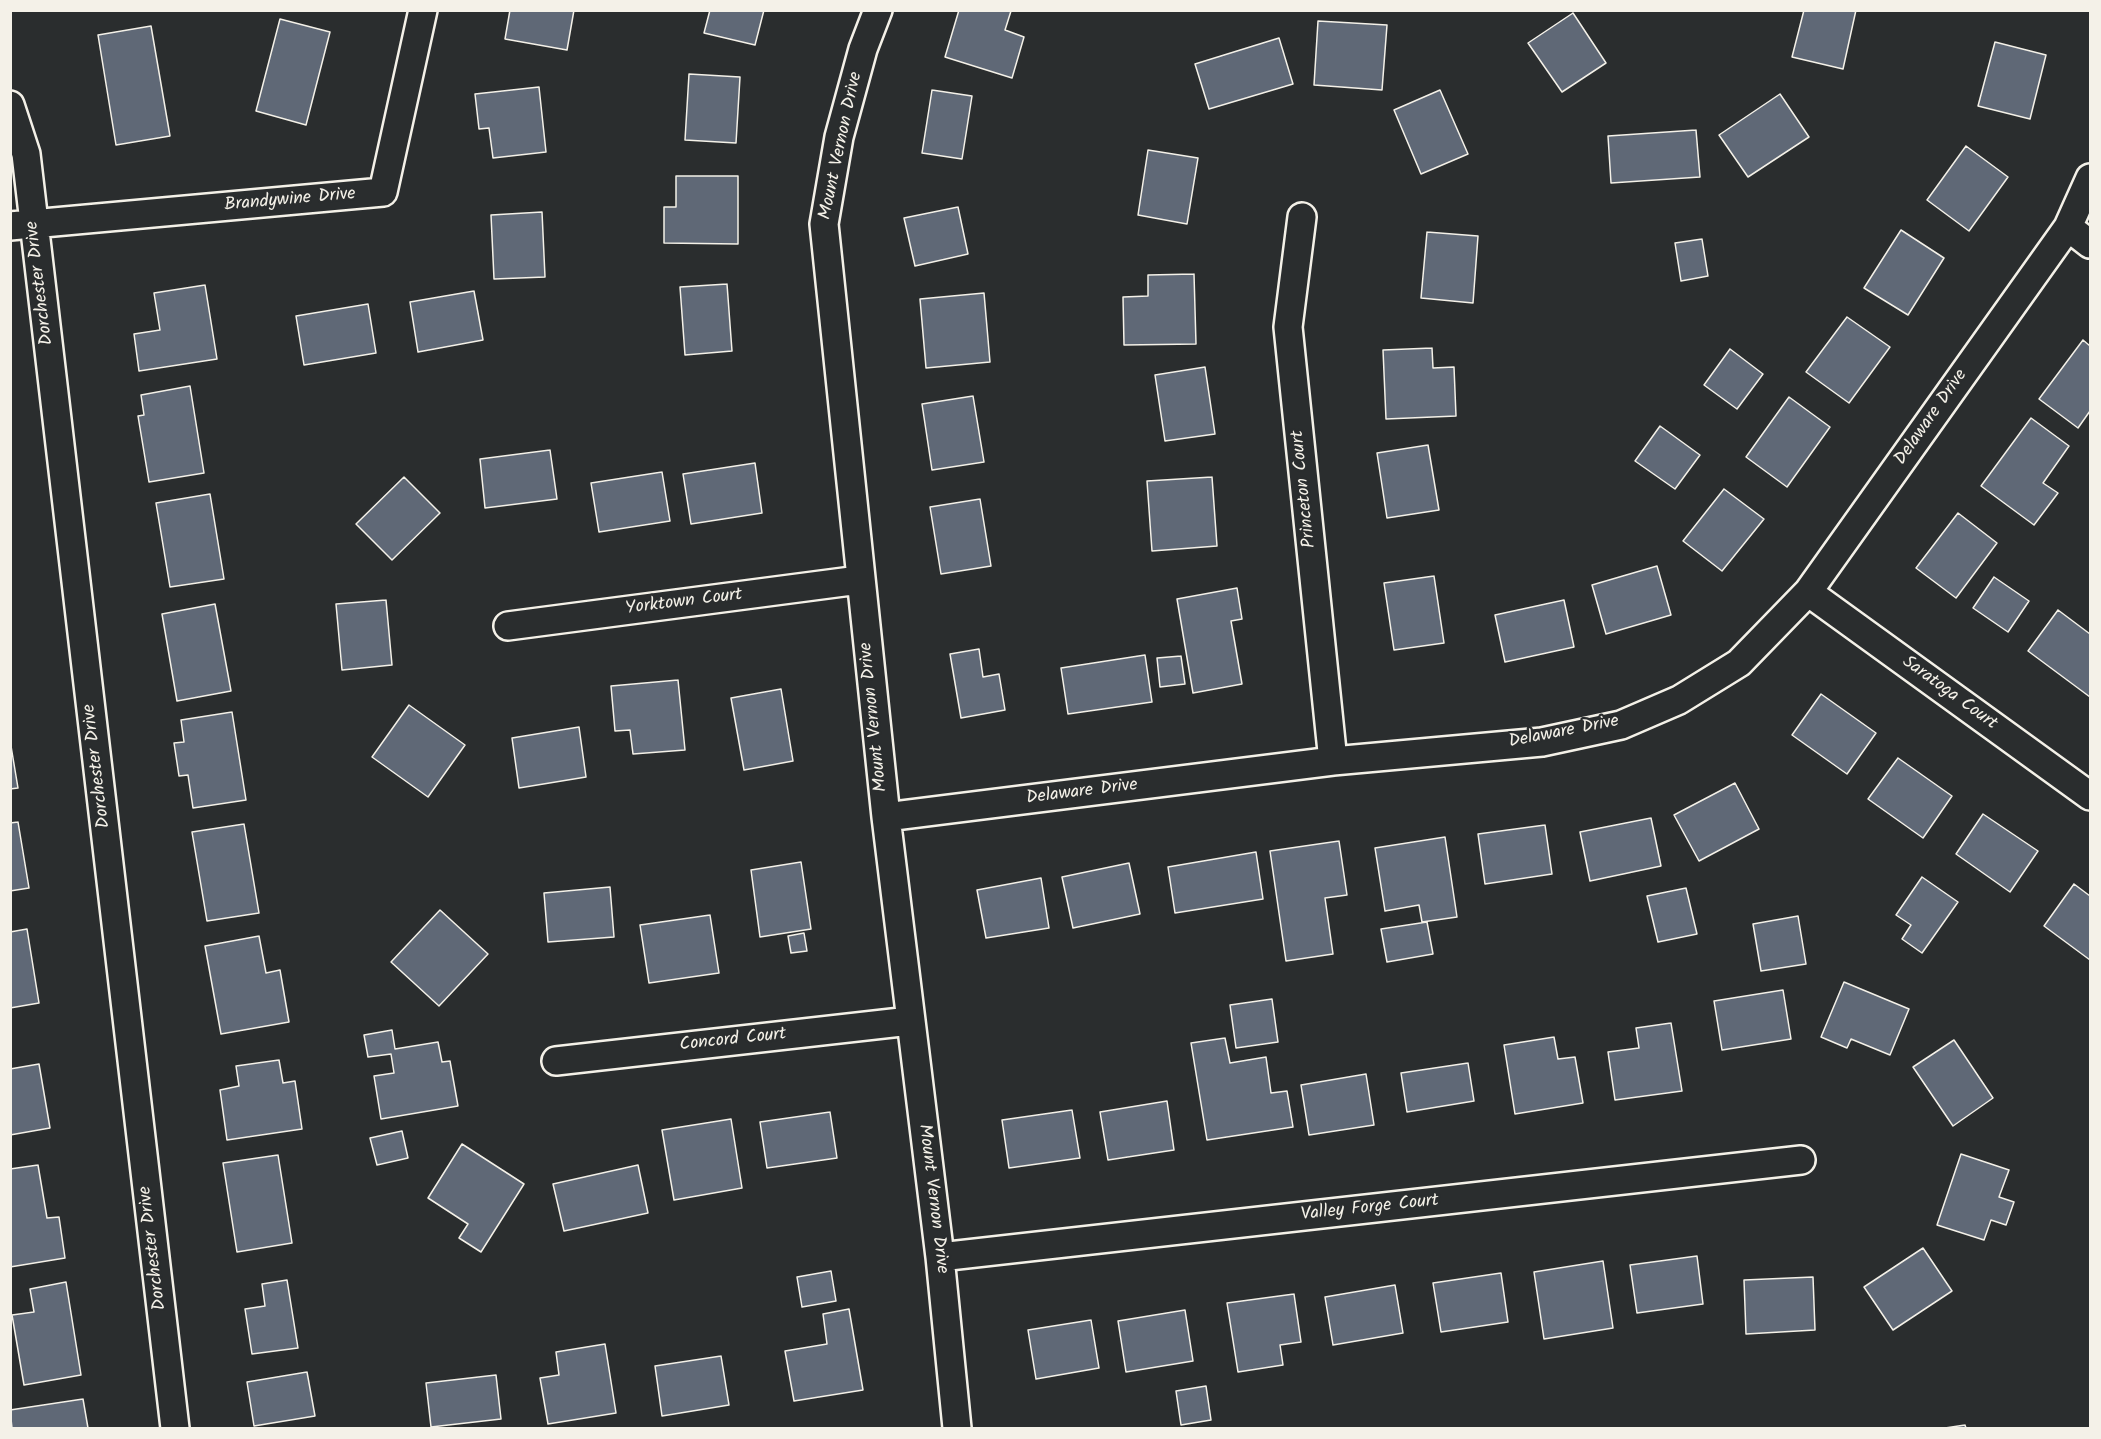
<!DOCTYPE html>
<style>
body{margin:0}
#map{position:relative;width:2101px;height:1439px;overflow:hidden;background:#2a2d2e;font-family:Kalam,sans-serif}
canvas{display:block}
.frame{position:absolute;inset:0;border:12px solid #f4f1e8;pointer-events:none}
</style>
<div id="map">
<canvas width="2101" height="1439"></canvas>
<div class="frame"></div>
</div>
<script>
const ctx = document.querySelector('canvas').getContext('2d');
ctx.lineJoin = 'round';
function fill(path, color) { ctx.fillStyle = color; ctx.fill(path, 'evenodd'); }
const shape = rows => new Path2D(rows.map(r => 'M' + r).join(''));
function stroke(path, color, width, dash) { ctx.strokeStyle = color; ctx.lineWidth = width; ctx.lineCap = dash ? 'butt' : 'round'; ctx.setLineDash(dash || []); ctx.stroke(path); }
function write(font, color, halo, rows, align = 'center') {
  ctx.font = font + ' Kalam,sans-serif'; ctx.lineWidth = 4.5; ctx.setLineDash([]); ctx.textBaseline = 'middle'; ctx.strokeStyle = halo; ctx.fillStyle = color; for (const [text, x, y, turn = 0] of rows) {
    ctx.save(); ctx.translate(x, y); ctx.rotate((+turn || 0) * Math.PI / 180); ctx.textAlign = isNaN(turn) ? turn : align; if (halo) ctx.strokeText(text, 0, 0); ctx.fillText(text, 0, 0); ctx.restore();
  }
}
const building = shape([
 [510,10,574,10,567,50,505,39,510,10],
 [710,10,764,10,755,45,704,33,710,10],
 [959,10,1011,11,1005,30,1024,37,1012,78,945,57,959,10],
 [1804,10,1856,10,1843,69,1792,57,1804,10],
 [1573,13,1606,63,1562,92,1528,43,1573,13],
 [280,19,330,32,306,125,256,111,280,19],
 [1318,21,1387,25,1382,90,1314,85,1318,21],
 [151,26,170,136,116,145,98,35,151,26],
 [1279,38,1293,84,1209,109,1195,64,1279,38],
 [1995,42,2046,55,2030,119,1978,106,1995,42],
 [689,74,740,77,736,143,685,140,689,74],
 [539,87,546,152,493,158,489,128,479,129,475,94,539,87],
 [932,90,972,96,962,159,922,153,932,90],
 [1440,90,1468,154,1421,174,1394,110,1440,90],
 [1780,94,1809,137,1748,177,1719,135,1780,94],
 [1696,130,1700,177,1611,183,1608,136,1696,130],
 [1966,146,2008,177,1969,231,1927,200,1966,146],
 [1148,150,1198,158,1187,224,1138,215,1148,150],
 [676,176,738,176,738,244,664,243,664,207,676,207,676,176],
 [958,207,968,254,915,266,904,218,958,207],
 [542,212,545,277,494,279,491,215,542,212],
 [1901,230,1944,258,1908,315,1864,288,1901,230],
 [1427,232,1478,236,1473,303,1421,298,1427,232],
 [1702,239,1708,276,1681,281,1675,243,1702,239],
 [1194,274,1196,344,1124,345,1123,297,1148,296,1148,275,1194,274],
 [727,284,732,351,685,355,680,287,727,284],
 [205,285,217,359,139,371,134,334,160,330,154,293,205,285],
 [474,291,483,340,418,352,410,302,474,291],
 [984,293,990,362,926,368,920,299,984,293],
 [368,304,376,353,304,365,296,316,368,304],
 [1847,317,1890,347,1849,403,1806,372,1847,317],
 [2083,340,2090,346,2090,411,2078,428,2039,399,2083,340],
 [1432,348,1433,368,1454,367,1456,416,1386,419,1383,350,1432,348],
 [1730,349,1763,374,1737,409,1704,385,1730,349],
 [1205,367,1215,434,1165,441,1155,375,1205,367],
 [190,386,204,473,149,482,138,416,144,415,141,395,190,386],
 [973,396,984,462,932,470,922,404,973,396],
 [1789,397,1830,427,1787,487,1746,457,1789,397],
 [2031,418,2069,446,2043,483,2058,493,2034,525,1981,486,2031,418],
 [1660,426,1700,455,1675,489,1635,461,1660,426],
 [1428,445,1439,510,1387,518,1377,453,1428,445],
 [550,450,557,499,485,508,480,459,550,450],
 [755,463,762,513,691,524,683,474,755,463],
 [662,472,670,521,599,532,591,483,662,472],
 [404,477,440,513,392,560,356,524,404,477],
 [1212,477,1217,546,1152,551,1147,481,1212,477],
 [1724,489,1764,519,1722,571,1683,541,1724,489],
 [210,494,224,579,170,587,156,503,210,494],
 [980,499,991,566,941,574,930,507,980,499],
 [1958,513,1997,543,1956,598,1916,568,1958,513],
 [1657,566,1671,615,1606,634,1592,585,1657,566],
 [1434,576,1444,643,1394,650,1384,583,1434,576],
 [1994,577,2029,601,2008,632,1973,608,1994,577],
 [1237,588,1242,619,1231,621,1242,684,1193,693,1177,599,1237,588],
 [386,600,392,665,342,670,336,604,386,600],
 [1564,600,1574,647,1505,662,1495,615,1564,600],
 [215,604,231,691,177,701,162,614,215,604],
 [2058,610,2090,634,2090,697,2028,651,2058,610],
 [979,649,983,677,999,674,1005,710,961,718,950,654,979,649],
 [1145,655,1152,702,1068,714,1061,668,1145,655],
 [1181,656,1185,684,1160,687,1157,658,1181,656],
 [678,680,685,750,633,754,630,730,615,731,611,686,678,680],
 [781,689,793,761,744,770,731,698,781,689],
 [1821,694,1876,733,1847,774,1792,735,1821,694],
 [409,705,465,745,428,797,372,757,409,705],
 [232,712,246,800,193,808,188,775,179,776,174,743,184,742,181,720,232,712],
 [579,727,586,777,519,788,512,738,579,727],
 [10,740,18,788,10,789,10,740],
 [1898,758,1952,796,1923,838,1868,799,1898,758],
 [1735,783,1759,829,1699,861,1674,815,1735,783],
 [1983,814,2038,851,2010,892,1956,854,1983,814],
 [1651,818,1661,866,1590,881,1580,832,1651,818],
 [18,822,29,888,10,891,10,823,18,822],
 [244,824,259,913,207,921,192,832,244,824],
 [1545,825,1552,874,1485,884,1478,834,1545,825],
 [1445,837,1457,917,1422,922,1419,905,1385,911,1375,848,1445,837],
 [1339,841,1347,895,1325,898,1333,954,1286,961,1270,851,1339,841],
 [1256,852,1263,899,1175,913,1168,867,1256,852],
 [801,862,811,929,760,937,751,870,801,862],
 [1129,863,1140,914,1073,928,1062,877,1129,863],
 [1922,877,1958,902,1922,953,1902,939,1911,925,1896,915,1922,877],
 [1041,878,1049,928,986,938,977,890,1041,878],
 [2074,884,2090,896,2090,960,2044,926,2074,884],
 [610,887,614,937,548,942,544,893,610,887],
 [1686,888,1697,934,1658,942,1647,896,1686,888],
 [440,910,488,954,439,1006,391,962,440,910],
 [710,915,719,973,649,983,640,925,710,915],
 [1798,916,1806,964,1761,971,1753,924,1798,916],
 [1427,922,1433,954,1387,962,1381,929,1427,922],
 [27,929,39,1003,10,1008,10,932,27,929],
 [804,933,807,951,791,953,788,936,804,933],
 [259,936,266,973,280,970,289,1022,221,1034,205,946,259,936],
 [1844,982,1909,1009,1890,1055,1851,1039,1847,1048,1821,1037,1844,982],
 [1783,990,1791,1039,1722,1050,1714,1001,1783,990],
 [1272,999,1278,1042,1236,1048,1230,1005,1272,999],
 [1671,1023,1682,1091,1615,1100,1608,1052,1639,1048,1636,1028,1671,1023],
 [392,1030,395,1049,438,1042,442,1062,450,1061,458,1106,381,1119,374,1076,394,1073,391,1054,368,1057,364,1035,392,1030],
 [1554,1037,1558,1059,1575,1057,1583,1103,1515,1114,1504,1045,1554,1037],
 [1225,1038,1230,1063,1266,1057,1271,1093,1287,1091,1293,1127,1207,1140,1191,1043,1225,1038],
 [1954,1040,1993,1098,1953,1126,1913,1067,1954,1040],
 [279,1060,283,1083,295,1081,302,1129,227,1140,220,1090,239,1086,236,1066,279,1060],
 [1468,1063,1474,1101,1407,1112,1401,1073,1468,1063],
 [39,1064,50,1128,10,1135,10,1069,39,1064],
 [1366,1074,1374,1125,1309,1135,1301,1085,1366,1074],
 [1167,1101,1174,1150,1108,1160,1100,1112,1167,1101],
 [1072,1110,1080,1158,1009,1168,1002,1120,1072,1110],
 [830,1112,837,1158,767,1168,760,1122,830,1112],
 [731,1119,742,1188,674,1200,662,1130,731,1119],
 [402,1131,408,1158,377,1165,370,1138,402,1131],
 [462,1144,524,1184,481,1252,459,1238,468,1224,428,1198,462,1144],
 [1961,1154,2009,1170,1999,1197,2014,1202,2006,1225,1991,1220,1984,1240,1937,1225,1961,1154],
 [278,1155,292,1243,237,1252,223,1163,278,1155],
 [38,1165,47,1218,59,1217,65,1258,10,1267,10,1169,38,1165],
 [638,1165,648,1213,564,1231,553,1184,638,1165],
 [1923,1248,1952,1291,1893,1330,1864,1287,1923,1248],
 [1697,1256,1703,1304,1637,1313,1630,1265,1697,1256],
 [1603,1261,1613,1328,1544,1339,1534,1272,1603,1261],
 [831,1271,836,1301,802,1307,797,1277,831,1271],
 [1501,1273,1508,1322,1441,1332,1433,1283,1501,1273],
 [1813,1277,1815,1330,1746,1334,1744,1280,1813,1277],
 [287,1280,298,1348,252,1354,245,1309,265,1306,262,1284,287,1280],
 [66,1282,81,1375,24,1385,12,1315,34,1312,30,1289,66,1282],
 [1395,1285,1403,1333,1333,1345,1325,1297,1395,1285],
 [1294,1294,1301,1342,1280,1345,1283,1365,1238,1372,1227,1303,1294,1294],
 [849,1309,863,1390,794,1401,785,1351,827,1344,823,1314,849,1309],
 [1185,1310,1193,1361,1126,1372,1118,1321,1185,1310],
 [1091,1320,1099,1368,1036,1379,1028,1330,1091,1320],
 [605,1344,616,1413,548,1424,540,1378,559,1375,556,1352,605,1344],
 [721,1356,729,1405,662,1416,655,1366,721,1356],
 [307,1372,315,1416,254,1426,247,1382,307,1372],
 [496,1375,501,1419,431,1427,426,1383,496,1375],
 [1206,1386,1211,1420,1181,1425,1176,1391,1206,1386],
 [83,1399,88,1428,12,1428,10,1410,83,1399],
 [1965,1425,1966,1428,1945,1428,1965,1425]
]);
fill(building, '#5f6876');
stroke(building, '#f4f1e8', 1.5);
const minor = shape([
 [878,10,863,49,839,137,824,224,886,817,940,1257,957,1428],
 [10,105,26,154,175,1428],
 [1302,217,1288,327,1333,761],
 [10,226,383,192,423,10],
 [2068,227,2090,244],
 [1808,592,2090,796],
 [508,626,859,580],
 [886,817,1333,761,1542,742,1621,725,1679,700,1739,663,1808,592,2068,227,2090,178],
 [556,1061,910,1021],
 [940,1257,1801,1160]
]);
stroke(minor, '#f4f1e8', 32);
stroke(minor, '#2a2d2e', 27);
write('18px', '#f4f1e8', '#2a2d2e', [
 ["Mount Vernon Drive",842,146,-78],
 ["Brandywine Drive",290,201,-5],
 ["Dorchester Drive",41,283,-97],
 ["Delaware Drive",1932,418,-55],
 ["Princeton Court",1305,489,-96],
 ["Yorktown Court",684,603,-7],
 ["Saratoga Court",1949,694,36],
 ["Mount Vernon Drive",875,717,-96],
 ["Delaware Drive",1564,733,-11],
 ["Dorchester Drive",98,766,-97],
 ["Delaware Drive",1082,793,-7],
 ["Concord Court",733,1041,-6],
 ["Mount Vernon Drive",932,1199,83],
 ["Valley Forge Court",1370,1209,-6],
 ["Dorchester Drive",154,1248,-97]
]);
</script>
